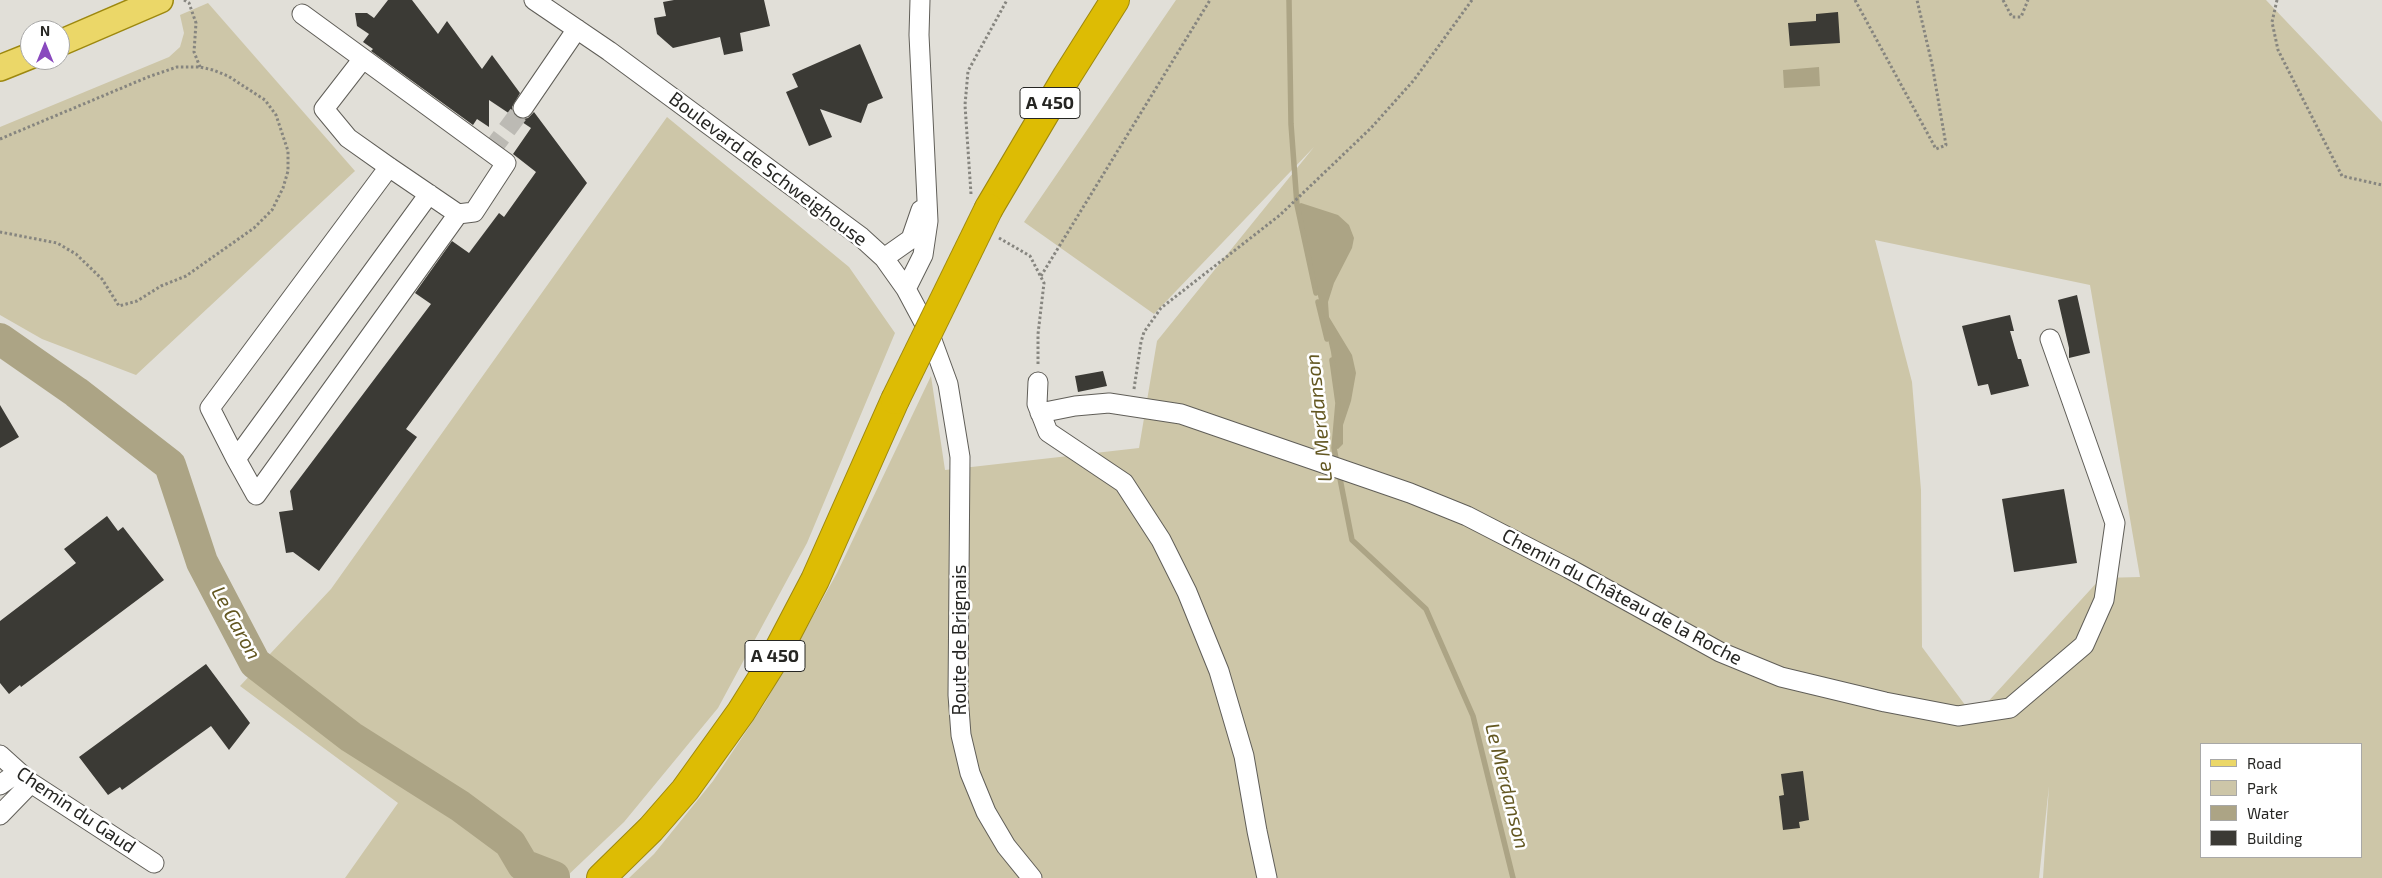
<!DOCTYPE html>
<meta charset="utf-8">
<style>
body{margin:0}
#map{position:relative;width:2382px;height:878px;overflow:hidden;background:#e1dfd8;font-family:"Exo 2",sans-serif}
canvas{display:block}
.legend{position:absolute;left:2200px;top:743px;width:162px;height:115px;box-sizing:border-box;background:#fff;border:1px solid #a8a8a7;margin:0;padding:6px 9px;list-style:none;font-size:15px;color:#262623}
.legend li{display:flex;align-items:center;gap:10px;height:25px}
.legend b{width:25px;border:1px solid #a8a8a7}
.north{position:absolute;left:20px;top:20px;width:50px;height:50px;box-sizing:border-box;background:#fff;border:1px solid #a8a8a7;border-radius:50%;rotate:0deg;font-size:14px;font-weight:700;line-height:20px;text-align:center;color:#262623}
.north::after{content:'';display:block;margin:auto;width:18px;height:22px;background:#8949be;clip-path:polygon(50% 0,100% 100%,50% 72%,0 100%)}
</style>
<div id="map">
<canvas width="2382" height="878"></canvas>
<ul class="legend">
<li><b style="height:6px;background:#ebd768"></b>Road</li>
<li><b style="height:14px;background:#cdc6a8"></b>Park</li>
<li><b style="height:14px;background:#aca485"></b>Water</li>
<li><b style="height:14px;background:#3b3a35"></b>Building</li>
</ul>
<div class="north">N</div>
</div>
<script>
const ctx = document.querySelector('canvas').getContext('2d');
ctx.lineJoin = 'round';
function fill(path, color) { ctx.fillStyle = color; ctx.fill(path, 'evenodd'); }
const shape = rows => new Path2D(rows.map(r => 'M' + r).join(''));
function stroke(path, color, width, dash) { ctx.strokeStyle = color; ctx.lineWidth = width; ctx.lineCap = dash ? 'butt' : 'round'; ctx.setLineDash(dash || []); ctx.stroke(path); }
function write(font, color, halo, rows, align = 'center') {
  ctx.font = font + ' "Exo 2",sans-serif'; ctx.lineWidth = 5; ctx.setLineDash([]); ctx.textBaseline = 'middle'; ctx.strokeStyle = halo; ctx.fillStyle = color; for (const [text, x, y, turn = 0] of rows) {
    ctx.save(); ctx.translate(x, y); ctx.rotate((+turn || 0) * Math.PI / 180); ctx.textAlign = isNaN(turn) ? turn : align; if (halo) ctx.strokeText(text, 0, 0); ctx.fillText(text, 0, 0); ctx.restore();
  }
}
fill(shape([
 [1176,0,2266,0,2382,122,2382,878,2043,878,2049,786,2039,878,629,878,654,854,713,781,765,703,837,573,931,376,945,470,1139,448,1157,341,1314,147,1154,314,1024,222],
 [1875,240,2090,285,2140,577,2101,578,1974,717,1922,647,1921,490,1912,382],
 [2201,744,2361,744,2361,857,2201,857],
 [208,3,355,171,136,375,42,339,0,315,0,127,169,57,180,47,184,33,180,15],
 [667,117,849,267,895,333,807,543,718,708,624,822,565,878,345,878,398,803,240,686,331,589]
]), '#cdc6a8');
fill(shape([
 [1819,67,1820,86,1784,88,1783,70],
 [1301,203,1338,215,1349,225,1354,238,1352,248,1334,283,1328,302,1329,317,1352,355,1356,373,1351,401,1343,425,1343,444,1338,449,1334,448,1338,403,1331,352,1297,205]
]), '#aca485');
stroke(shape([
 [1289,0,1291,124,1297,205,1316,293],
 [1318,302,1327,339],
 [1332,360,1338,403,1334,448,1352,540,1426,609,1473,716,1513,878]
]), '#aca485', 5.5);
stroke(shape([
 [0,339,76,392,170,465,202,562,255,663,351,737,460,806,510,843,523,865,554,877]
]), '#aca485', 32);
fill(shape([
 [388,0,412,0,438,34,447,21,482,69,492,55,520,93,512,107,513,113,523,119,528,118,534,112,587,183,406,429,417,437,319,571,293,552,286,553,279,512,293,510,290,491,431,304,415,293,452,241,469,253,499,213,504,217,536,172,513,154,531,128,489,100,489,127,477,119,473,125,371,51,373,49,363,42,369,34,357,26,355,13,367,13,374,18],
 [674,0,764,0,770,26,740,33,743,51,724,55,720,37,673,48,657,34,654,18,666,16,663,2],
 [1838,12,1840,43,1790,46,1788,23,1816,21,1816,14],
 [860,44,883,98,868,104,861,123,820,109,832,137,809,146,786,92,798,87,792,74],
 [2077,295,2090,353,2069,358,2069,348,2058,300],
 [2010,315,2014,331,2010,331,2018,359,2021,359,2029,386,1991,395,1988,384,1978,386,1962,326],
 [1103,371,1107,386,1078,392,1075,376],
 [0,405,19,437,0,448],
 [2064,489,2077,563,2014,572,2002,499],
 [107,516,118,531,123,527,164,580,21,687,20,685,9,694,0,683,0,621,76,563,64,549],
 [206,664,250,723,229,750,211,726,122,790,120,787,108,795,79,757],
 [1803,771,1809,820,1799,822,1800,828,1783,830,1779,796,1784,795,1781,774]
]), '#3b3a35');
stroke(shape([
 [490,152,523,108]
]), '#bcbab4', 19, [19, 9]);
const minor = shape([
 [534,0,609,51,861,237,884,258,906,289,929,332,948,384,960,457,958,695,961,735,970,773,986,812,1006,846,1032,878],
 [302,14,506,163,474,212,458,214,389,167,348,138,324,109,362,60],
 [523,108,577,29],
 [429,194,236,459,256,495,458,214],
 [884,258,911,239,921,210],
 [906,289,923,255,928,221,919,35,920,0],
 [1038,382,1037,404,1048,432,1124,483,1161,540,1187,592,1219,671,1244,756,1257,831,1267,878],
 [1040,413,1075,406,1109,403,1181,414,1410,493,1467,516,1568,568,1720,652,1781,677,1885,702,1958,716,2010,708,2084,645,2104,600,2115,523,2050,339],
 [236,459,210,408,389,167],
 [0,755,31,783,154,863],
 [0,785,17,773],
 [0,815,31,783]
]);
const major = shape([
 [60,43,160,0],
 [0,68,30,56]
]);
const highway = shape([
 [989,208,1067,76,1115,0],
 [601,878,651,829,685,790,741,712,771,664,815,580,895,400]
]);
stroke(minor, '#605e58', 21);
stroke(major, '#9d880f', 28);
stroke(highway, '#9d880f', 30);
stroke(shape([
 [184,0,189,3,196,23,194,52,200,67],
 [1855,0,1936,149,1946,145,1932,64,1917,0],
 [2003,0,2012,17,2021,17,2028,0],
 [2277,0,2272,22,2278,50,2342,176,2382,185],
 [0,139,148,77,177,67,200,67,213,70,228,76,265,100,276,115,288,151,288,171,283,188,272,210,254,228,186,276,161,286,137,301,119,306,102,279,76,254,57,243,0,232],
 [971,194,965,105,968,71,1007,0],
 [999,238,1030,256,1044,283,1038,334,1038,366],
 [1041,276,1210,0],
 [1134,389,1141,342,1144,332,1161,308,1280,215,1371,128,1414,80,1472,0]
]), '#86857f', 3, [2.5, 2.5]);
stroke(minor, '#fff', 19);
stroke(major, '#ebd768', 25);
stroke(highway, '#ddbc04', 28);
const highwayBridge = shape([
 [895,400,989,208]
]);
stroke(highwayBridge, '#9d880f', 30, []);
stroke(highwayBridge, '#ddbc04', 28);
for (const [x, y, w] of [
 [1050,103,60],
 [775,656,60]
]) { const box = new Path2D(); box.roundRect(x - w / 2, y - 15.5, w, 31, 4); ctx.fillStyle = '#fff'; ctx.fill(box); stroke(box, '#262623', 1); }
write('bold 18px', '#262623', null, [
 ["A 450",1050,103],
 ["A 450",775,656]
]);
write('19px', '#262623', '#fff', [
 ["Boulevard de Schweighouse",768,169,37],
 ["Chemin du Château de la Roche",1622,597,28],
 ["Route de Brignais",960,640,-90],
 ["Chemin du Gaud",76,810,34]
]);
write('italic 20px', '#635721', '#fff', [
 ["Le Merdanson",1319,418,-96],
 ["Le Garon",236,623,61],
 ["Le Merdanson",1507,786,76]
]);
</script>
